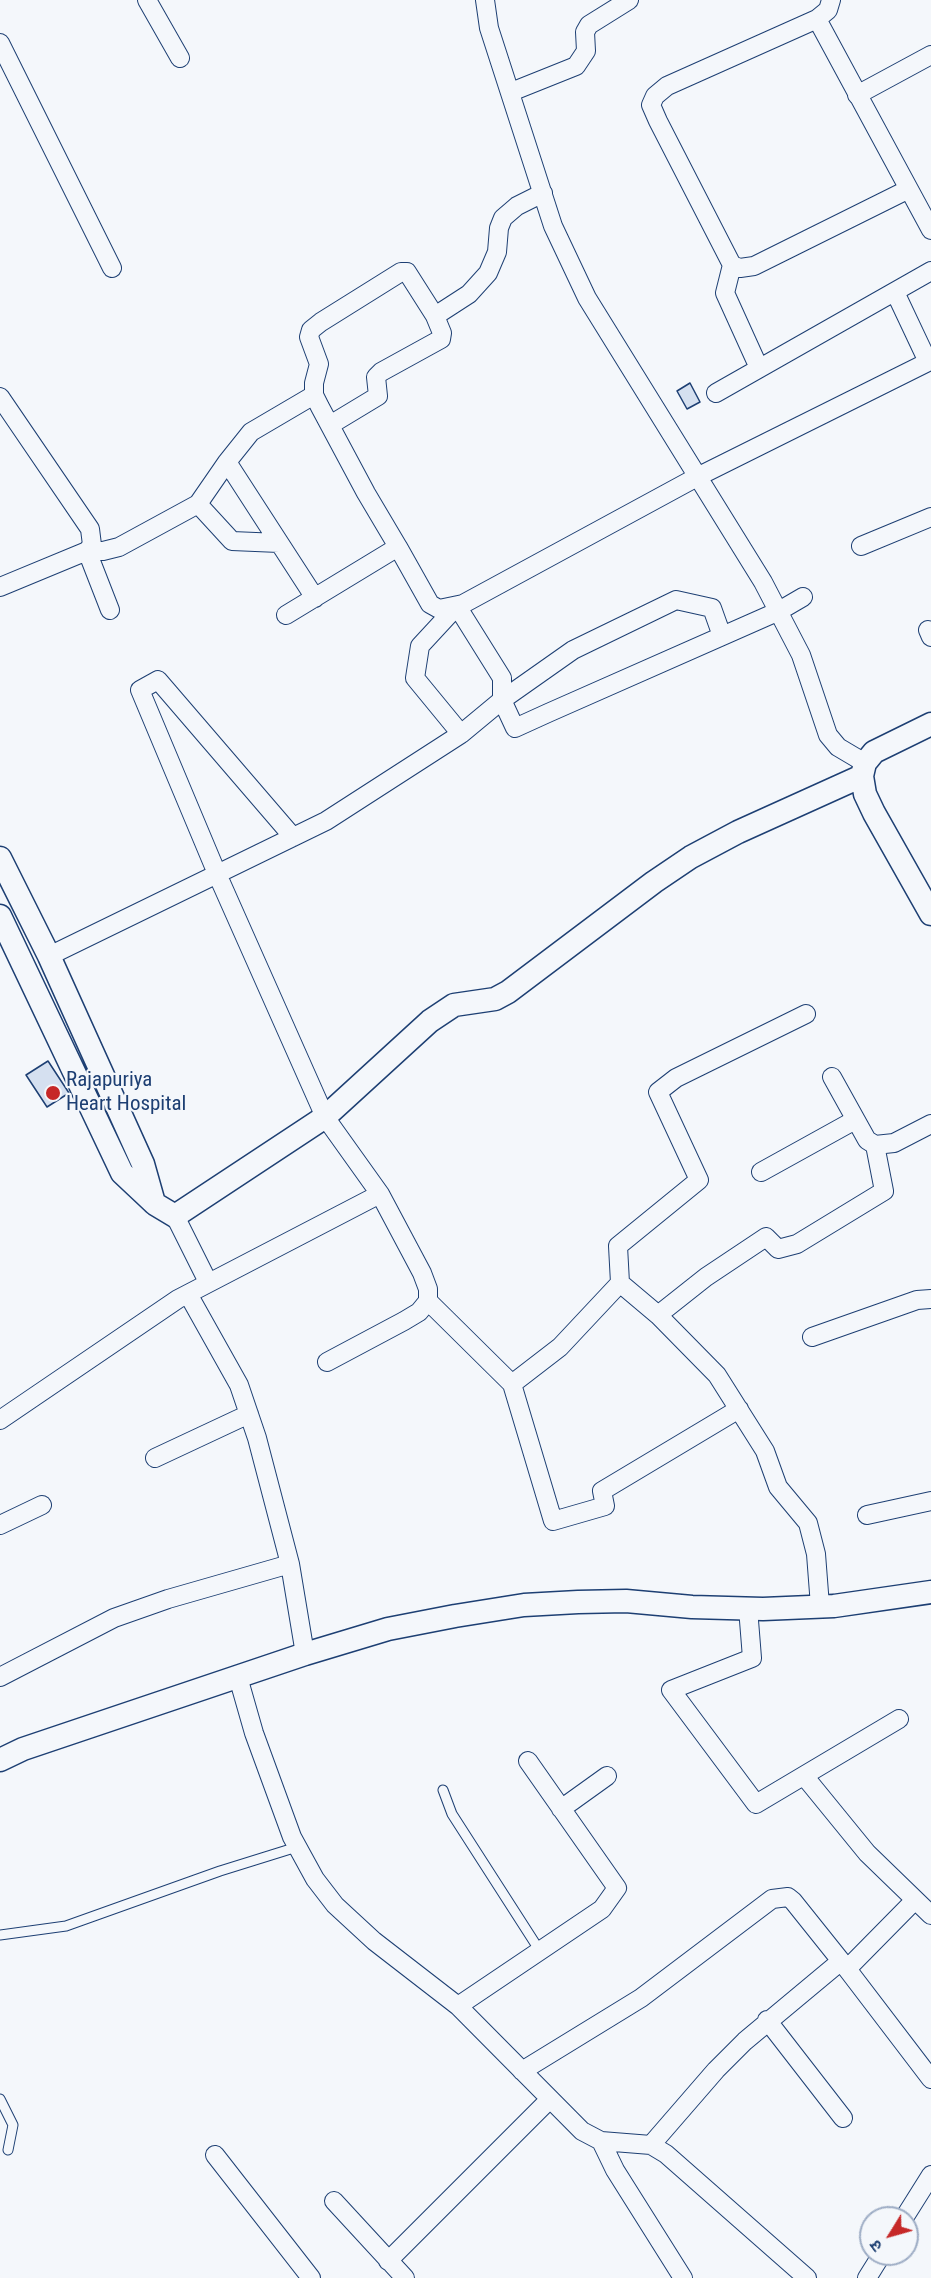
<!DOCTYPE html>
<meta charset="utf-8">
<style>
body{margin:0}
#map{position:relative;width:931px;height:2278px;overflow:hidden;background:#f4f7fb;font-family:"Roboto Condensed","Noto Sans Devanagari",sans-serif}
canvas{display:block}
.north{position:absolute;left:859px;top:2206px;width:60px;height:60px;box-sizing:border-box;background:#f4f7fb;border:2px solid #9eadc5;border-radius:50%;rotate:233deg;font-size:16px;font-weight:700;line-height:24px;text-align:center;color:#1d3f73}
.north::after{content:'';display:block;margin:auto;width:21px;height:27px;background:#c62828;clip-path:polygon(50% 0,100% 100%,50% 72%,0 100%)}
</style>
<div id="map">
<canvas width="931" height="2278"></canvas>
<div class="north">उ</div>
</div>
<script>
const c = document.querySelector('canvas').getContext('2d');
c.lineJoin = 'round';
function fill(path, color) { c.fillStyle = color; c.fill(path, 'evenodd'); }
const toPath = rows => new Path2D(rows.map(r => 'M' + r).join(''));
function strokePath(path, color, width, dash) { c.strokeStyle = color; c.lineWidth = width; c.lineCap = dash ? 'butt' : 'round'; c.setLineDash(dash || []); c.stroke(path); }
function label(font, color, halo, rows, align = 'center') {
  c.font = font + ' "Roboto Condensed",sans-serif'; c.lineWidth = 4.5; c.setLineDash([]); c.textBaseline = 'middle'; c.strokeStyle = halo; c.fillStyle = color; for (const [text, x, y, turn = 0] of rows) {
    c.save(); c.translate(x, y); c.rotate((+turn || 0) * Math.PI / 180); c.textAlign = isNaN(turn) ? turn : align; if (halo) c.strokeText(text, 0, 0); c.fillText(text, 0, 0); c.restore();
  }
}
const building = toPath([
 [690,383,700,402,687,409,677,391,690,383],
 [48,1061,69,1093,47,1107,26,1075,48,1061]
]);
fill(building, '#d5e0f0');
strokePath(building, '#1d3f73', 1.5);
const service = toPath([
 [443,1790,452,1814,540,1951],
 [0,1935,66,1926,220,1871,297,1847],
 [0,2099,13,2125,8,2150]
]);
const minor = toPath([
 [147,0,180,58],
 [485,0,489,28,553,226,587,298,763,582,801,655,828,735,838,747,865,763],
 [831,0,828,10,817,19,667,86,655,96,651,105,658,121,732,265,740,268,754,266,907,190],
 [817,19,931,230],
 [0,43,112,268],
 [511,92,576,66,586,51,585,32,589,25,629,0],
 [857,95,931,55],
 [732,265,725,293,759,368],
 [435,316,469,294,488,273,497,252,499,228,503,218,517,206,543,193],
 [716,393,931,271],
 [0,397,90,529,92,545,87,551],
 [330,425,378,396,376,377,381,372,441,339,442,333,435,316,407,272,401,272,321,322,311,330,309,337,319,364,314,383,314,395,320,407,366,493,398,547],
 [227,462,315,598],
 [198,504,232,541,279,543],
 [861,546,931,517],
 [87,551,110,610],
 [0,587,87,551,103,551,119,547,198,504,227,462,251,432,314,395],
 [286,615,398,547,430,604,439,609,463,604,697,477,928,362,895,292],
 [928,630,931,637],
 [722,636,712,608,676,600,573,650,502,700,515,728,548,713,779,611,803,597],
 [49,956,326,821,461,734,502,700,502,678,457,606,420,646,415,678,461,734],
 [832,1077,867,1140,875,1145,894,1143,931,1124],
 [761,1172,855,1120],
 [175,1216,208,1282],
 [620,1283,618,1246,699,1180,658,1092,676,1078,806,1014],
 [188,1294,239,1385,257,1438,290,1564,305,1654],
 [428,1301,512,1384,560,1347,620,1283,658,1315,717,1375,765,1451,778,1487,808,1523,816,1554,820,1606],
 [658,1315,706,1277,766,1237,778,1249,797,1244,884,1191,875,1145],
 [812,1337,917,1300,931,1299],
 [327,1362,404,1321,419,1312,428,1301,428,1289,422,1273,380,1194],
 [512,1384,553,1521,605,1506,602,1491,739,1409],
 [0,1420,178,1299,380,1194,325,1117,218,876,140,690,158,680,293,837],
 [155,1458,249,1414],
 [867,1515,931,1501],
 [0,1525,42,1505],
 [748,1608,752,1658,671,1690,756,1804,899,1719],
 [0,1677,114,1618,168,1599,290,1564],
 [238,1677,254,1733,292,1837,315,1879,335,1905,374,1941,458,2006,582,2131,601,2141,651,2145,666,2154,807,2278],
 [805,1777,867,1853,931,1915],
 [561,1809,607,1776],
 [847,1969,915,1900],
 [458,2006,602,1909,617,1888,528,1761],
 [767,2020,843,2118],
 [522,2071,641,1998,772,1899,788,1897,793,1901,841,1961],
 [601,2141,615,2170,683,2278],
 [651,2145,716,2070,745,2041,841,1961,931,2079],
 [215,2155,311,2278],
 [334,2201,405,2278],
 [904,2218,931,2175],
 [388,2261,549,2100],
 [867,2278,882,2254]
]);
const tertiary = toPath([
 [931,724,874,752,865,763,862,776,865,794,874,813,931,914],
 [0,858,49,956,143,1164,154,1203],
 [0,916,122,1173,155,1204,175,1216,325,1117,430,1021,454,1005,495,999,508,992,654,882,691,857,738,832,862,776],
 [0,1760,23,1749,305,1654,388,1629,455,1616,524,1605,578,1602,626,1601,692,1607,763,1609,834,1606,931,1592]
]);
strokePath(service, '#1d3f73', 11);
strokePath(minor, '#1d3f73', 20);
strokePath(tertiary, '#1d3f73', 25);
strokePath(service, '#f4f7fb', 9);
strokePath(minor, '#f4f7fb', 18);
strokePath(tertiary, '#f4f7fb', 22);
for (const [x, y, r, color] of [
 [53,1093,8,"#c62828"]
]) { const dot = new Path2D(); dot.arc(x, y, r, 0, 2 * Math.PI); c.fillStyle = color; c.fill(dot); strokePath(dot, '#f4f7fb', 2); }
label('21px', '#1d3f73', '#f4f7fb', [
 ["Rajapuriya",66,1081],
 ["Heart Hospital",66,1105]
], 'left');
</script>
